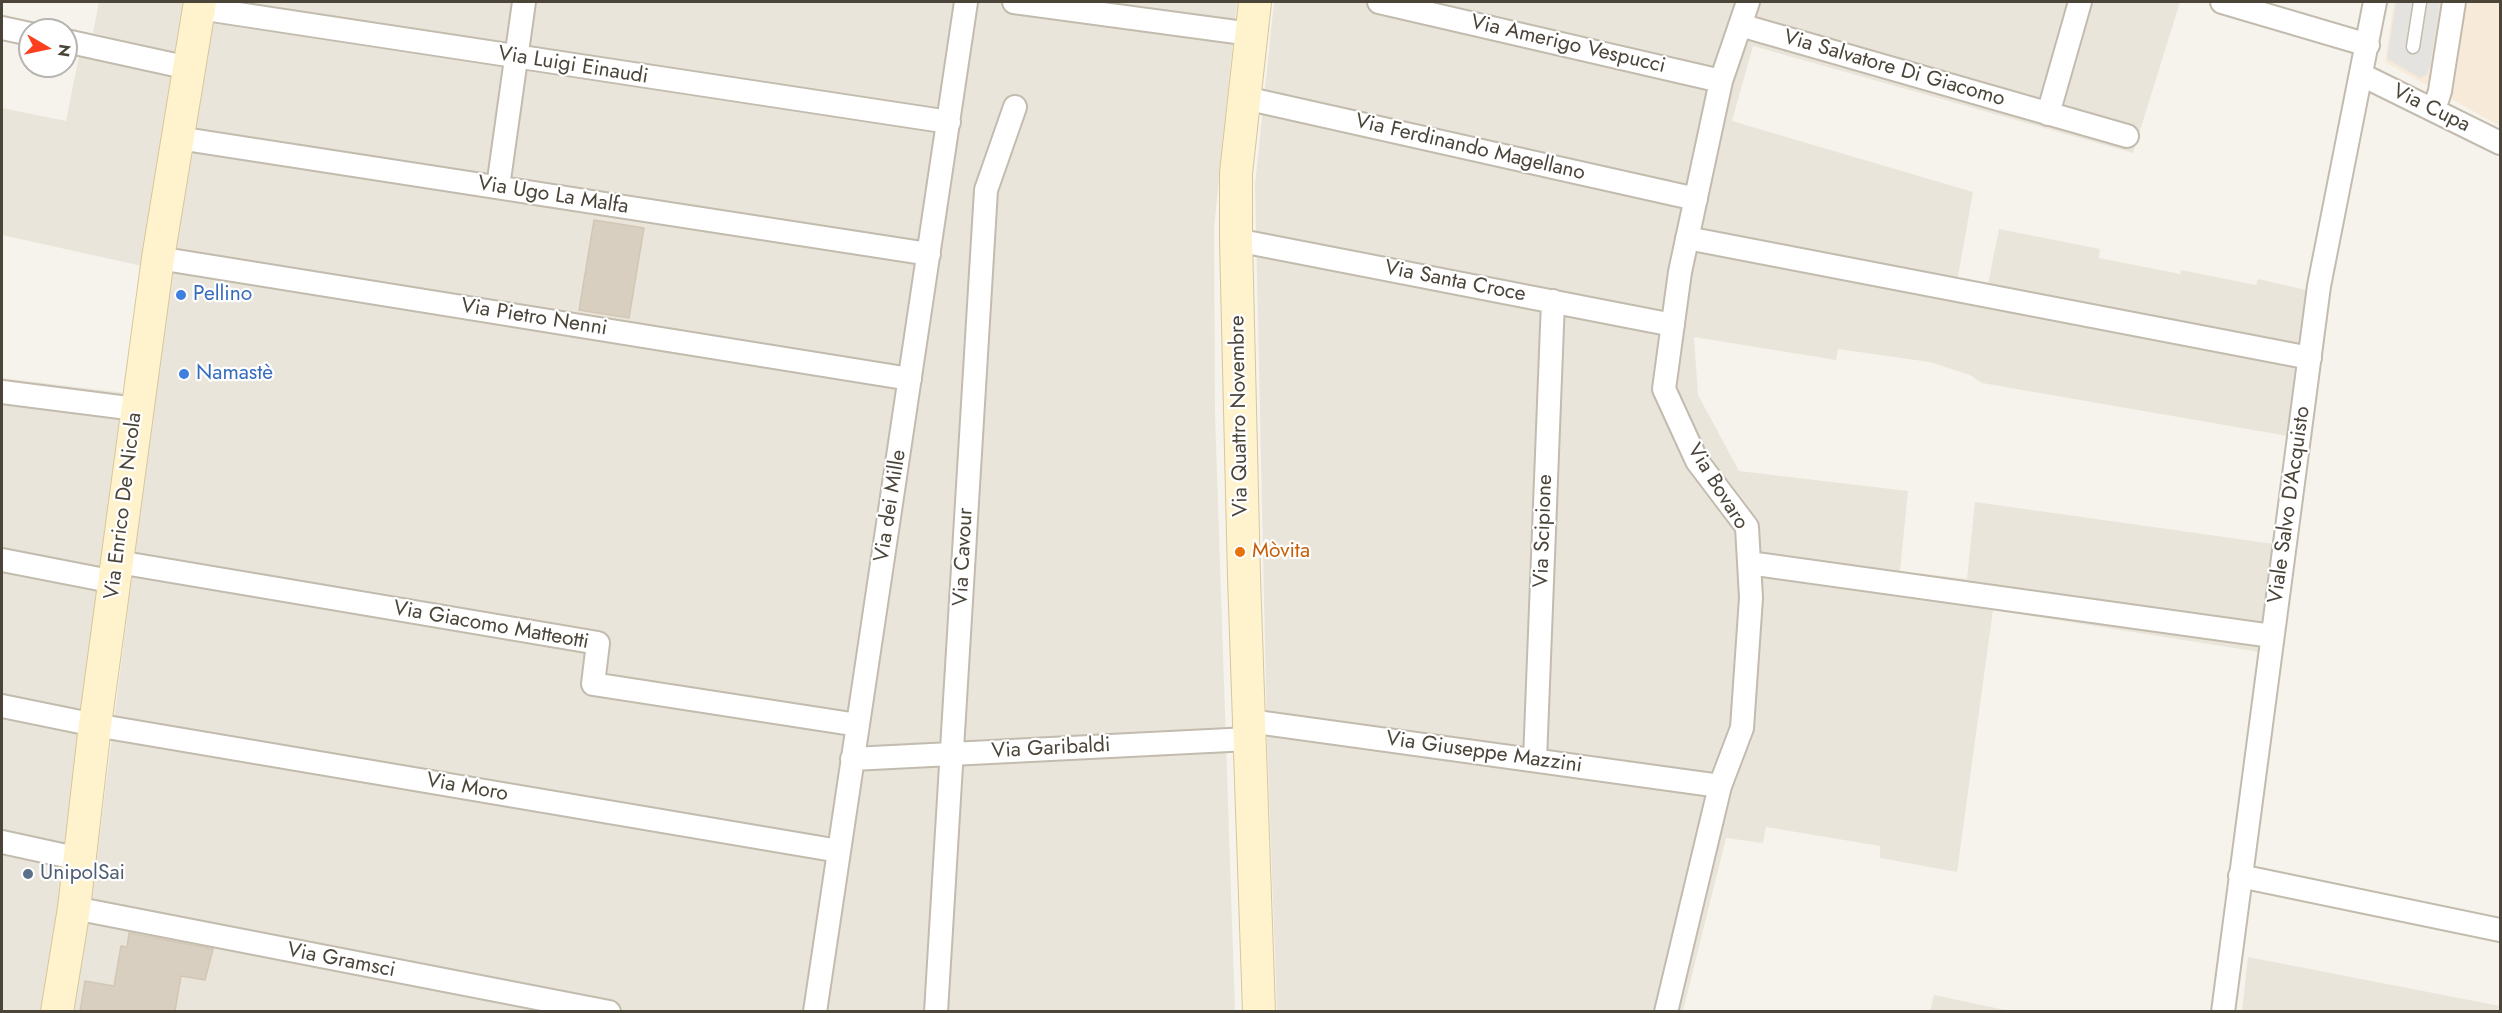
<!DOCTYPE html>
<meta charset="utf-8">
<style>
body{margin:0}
#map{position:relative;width:2502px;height:1013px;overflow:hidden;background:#f6f3ec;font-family:Jost,sans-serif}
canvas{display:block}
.frame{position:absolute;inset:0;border:3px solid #4b4439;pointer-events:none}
.north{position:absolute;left:18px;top:18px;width:60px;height:60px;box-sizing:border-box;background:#fff;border:2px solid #b7b4b0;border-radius:50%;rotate:99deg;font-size:16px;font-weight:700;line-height:24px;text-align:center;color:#4b4439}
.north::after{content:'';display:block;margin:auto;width:21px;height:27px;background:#fc3f1d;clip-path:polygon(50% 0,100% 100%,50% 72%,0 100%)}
</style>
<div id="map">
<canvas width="2502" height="1013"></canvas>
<div class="frame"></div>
<div class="north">N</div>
</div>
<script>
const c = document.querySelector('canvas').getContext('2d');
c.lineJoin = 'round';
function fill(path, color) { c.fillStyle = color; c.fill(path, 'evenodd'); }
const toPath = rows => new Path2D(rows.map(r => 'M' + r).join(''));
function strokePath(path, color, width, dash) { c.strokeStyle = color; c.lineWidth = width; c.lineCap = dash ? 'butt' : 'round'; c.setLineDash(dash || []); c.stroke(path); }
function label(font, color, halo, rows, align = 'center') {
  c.font = font + ' Jost,sans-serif'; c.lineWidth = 4.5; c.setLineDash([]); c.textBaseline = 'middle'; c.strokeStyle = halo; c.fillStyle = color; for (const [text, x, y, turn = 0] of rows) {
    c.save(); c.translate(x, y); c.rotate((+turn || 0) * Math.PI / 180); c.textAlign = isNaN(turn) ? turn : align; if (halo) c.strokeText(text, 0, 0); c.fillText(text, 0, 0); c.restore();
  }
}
fill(toPath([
 [99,2,188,2,179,53,93,33],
 [212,2,1237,2,1214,228,1215,415,1235,1011,72,1012,94,881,145,471,152,393],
 [1274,2,2180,2,2133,153,1753,46,1732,121,1973,192,1957,282,1987,289,1999,229,2100,249,2099,258,2180,274,2181,270,2256,285,2258,279,2310,291,2288,436,1982,383,1970,375,1930,362,1838,349,1836,360,1694,337,1698,395,1739,471,1908,491,1900,571,1967,579,1975,502,2274,544,2260,652,1993,610,1957,872,1880,858,1880,846,1766,827,1763,843,1726,838,1683,1011,1277,1011,1267,737,1255,185],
 [79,56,176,74,142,266,2,235,2,108,66,121],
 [2,378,126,393,58,907,42,1011,2,1012],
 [2248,957,2500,1006,2500,1011,2242,1011],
 [1934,995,2010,1011,1930,1011]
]), '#eae5da');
fill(toPath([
 [2394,2,2500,2,2500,126,2385,62]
]), '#f7ead8');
fill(toPath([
 [2396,2,2440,2,2430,67,2426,75,2420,78,2387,59]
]), '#e5e3e0');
const building = toPath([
 [594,220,644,228,629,318,579,310,594,220],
 [129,933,213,949,205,980,181,976,175,1011,80,1011,85,981,114,986,121,946,127,947,129,933]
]);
fill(building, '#d8cfc1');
strokePath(building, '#d3c7b4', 1.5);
const lane = toPath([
 [2413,47,2420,2]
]);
const street = toPath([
 [1014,2,1251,34],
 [1379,2,1721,81],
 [2222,2,2368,45],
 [199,8,949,122],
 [1740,25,2127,136],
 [2,28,30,34],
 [66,41,189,68],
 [2362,75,2500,143],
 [1245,98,1696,199],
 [2434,110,2440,91,2454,2],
 [2048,114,2080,2],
 [178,138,929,254],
 [498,187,524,2],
 [1687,238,2310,358],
 [1236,240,1673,325],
 [158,258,910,379],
 [2,392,136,409],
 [2,560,115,582],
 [118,562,598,643,593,684,858,725],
 [1749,563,2272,636],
 [2,706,95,725,839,851],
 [1249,721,1720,786],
 [852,759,1249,739],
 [1535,760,1553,301],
 [2,842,80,859],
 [2240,876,2500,930],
 [74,908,609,1012],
 [815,1012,966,2],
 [936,1012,986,190,1015,107],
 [1666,1012,1720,786,1742,728,1751,598,1747,527,1697,461,1664,389,1680,272,1721,81,1748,2],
 [2223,1012,2319,286,2375,2]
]);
const secondary = toPath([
 [1255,2,1236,173,1236,240,1244,577,1259,1012],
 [57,1012,74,908,95,725,158,258,200,2]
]);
strokePath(lane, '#c2bbae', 15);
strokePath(street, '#c2bbae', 26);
strokePath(secondary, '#d6c79b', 34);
strokePath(lane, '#fff', 12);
strokePath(street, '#fff', 22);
strokePath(secondary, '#fff3cd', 32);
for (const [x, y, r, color] of [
 [181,295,6,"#3f7fe0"],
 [184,374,6,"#3f7fe0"],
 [1240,552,6,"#e8710a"],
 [28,874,6,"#5c6f8a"]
]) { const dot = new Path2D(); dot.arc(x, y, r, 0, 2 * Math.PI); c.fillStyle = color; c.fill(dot); strokePath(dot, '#fff', 2); }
label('21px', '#4b4439', '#fff', [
 ["Via Amerigo Vespucci",1568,45,13],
 ["Via Luigi Einaudi",573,66,9],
 ["Via Salvatore Di Giacomo",1894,69,16],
 ["Via Cupa",2431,109,26],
 ["Via Ferdinando Magellano",1470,148,13],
 ["Via Ugo La Malfa",553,196,9],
 ["Via Santa Croce",1455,282,11],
 ["Via Pietro Nenni",534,318,9],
 ["Via Quattro Novembre",1240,416,-91],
 ["Via Bovaro",1717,487,58],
 ["Viale Salvo D'Acquisto",2290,505,-82],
 ["Via Enrico De Nicola",124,506,-83],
 ["Via dei Mille",891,506,-81],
 ["Via Scipione",1544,531,-88],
 ["Via Cavour",964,557,-87],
 ["Via Giacomo Matteotti",491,626,10],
 ["Via Garibaldi",1051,749,-3],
 ["Via Giuseppe Mazzini",1484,753,8],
 ["Via Moro",467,788,10],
 ["Via Gramsci",341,961,11]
]);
label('21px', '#366cbe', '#fff', [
 ["Pellino",193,295],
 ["Namastè",196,374]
], 'left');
label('21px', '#c56008', '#fff', [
 ["Mòvita",1252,552]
], 'left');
label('21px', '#4e5e75', '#fff', [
 ["UnipolSai",40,874]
], 'left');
</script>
